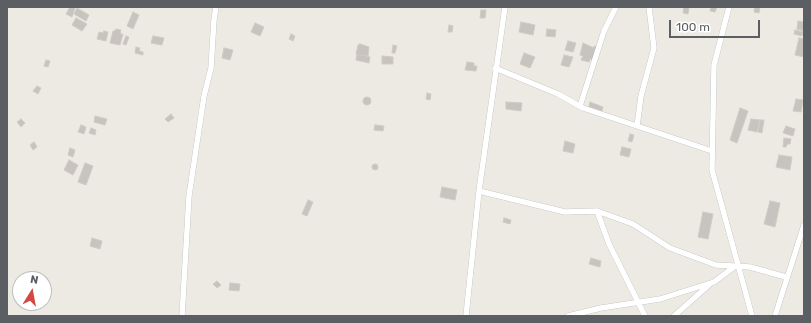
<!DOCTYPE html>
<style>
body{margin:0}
#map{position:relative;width:811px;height:323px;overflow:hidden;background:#eceae3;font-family:Rubik,sans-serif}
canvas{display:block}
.frame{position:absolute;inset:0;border:8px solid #5b5e62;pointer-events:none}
.north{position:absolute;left:12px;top:271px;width:40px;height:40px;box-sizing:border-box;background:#fff;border:1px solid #bdbfc0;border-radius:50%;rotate:11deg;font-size:11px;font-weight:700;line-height:16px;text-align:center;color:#5b5e62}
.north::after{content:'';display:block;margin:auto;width:14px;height:18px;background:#d34842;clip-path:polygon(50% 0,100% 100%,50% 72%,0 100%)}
.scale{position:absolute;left:669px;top:20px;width:91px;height:18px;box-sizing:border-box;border:2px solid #5b5e62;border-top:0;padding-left:5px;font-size:12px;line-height:14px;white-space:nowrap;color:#5b5e62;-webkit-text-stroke:3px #fff;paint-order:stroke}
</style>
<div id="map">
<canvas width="811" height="323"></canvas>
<div class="frame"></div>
<div class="north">N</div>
<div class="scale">100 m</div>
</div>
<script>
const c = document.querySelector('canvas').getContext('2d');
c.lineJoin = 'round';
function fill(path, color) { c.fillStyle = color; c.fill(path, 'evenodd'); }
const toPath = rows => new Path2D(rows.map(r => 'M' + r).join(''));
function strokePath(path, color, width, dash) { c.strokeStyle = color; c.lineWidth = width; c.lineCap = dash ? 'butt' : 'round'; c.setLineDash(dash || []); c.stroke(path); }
const building = toPath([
 [70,7,75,8,72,17,66,14,70,7],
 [684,7,689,8,688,14,683,13,684,7],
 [711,7,717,7,715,12,710,11,711,7],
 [755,7,760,7,759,13,754,12,755,7],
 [77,8,89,15,86,21,74,14,77,8],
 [481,10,486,10,485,18,480,18,481,10],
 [133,12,139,15,133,29,127,26,133,12],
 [76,18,87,24,82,31,72,25,76,18],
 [798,21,804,22,804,31,797,29,798,21],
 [521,22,535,25,533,35,519,32,521,22],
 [255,23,264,27,260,36,251,32,255,23],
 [449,25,453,26,452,32,448,32,449,25],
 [116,29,121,30,120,34,123,34,120,45,110,43,113,31,115,31,116,29],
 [547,29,556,30,555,37,546,36,547,29],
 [795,30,803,32,802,36,794,34,795,30],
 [104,31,108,32,106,41,97,39,99,32,103,33,104,31],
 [291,34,295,36,293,41,289,39,291,34],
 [126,36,129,37,126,45,123,44,126,36],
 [153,36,164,38,162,45,151,43,153,36],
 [799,38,804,39,804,57,795,55,799,38],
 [568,41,576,43,573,52,565,50,568,41],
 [583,43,594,48,594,46,598,47,594,60,590,59,589,62,581,60,583,56,580,55,583,43],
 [360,44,369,47,368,56,356,54,358,45,360,44],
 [393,45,397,46,395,53,392,53,393,45],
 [136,47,140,48,139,51,143,52,143,55,135,53,136,47],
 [224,48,233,50,230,60,222,58,224,48],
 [524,53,535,57,530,68,520,64,524,53],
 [357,54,370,57,369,63,356,60,357,54],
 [564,55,573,57,569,67,561,65,564,55],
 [382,56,393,57,393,64,382,64,382,56],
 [46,60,50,61,48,67,44,66,46,60],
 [467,62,474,63,474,66,477,66,476,71,465,70,467,62],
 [37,86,41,88,38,94,33,91,37,86],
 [427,93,431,94,430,100,426,99,427,93],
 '363 101a4 4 0 1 1 8 0a4 4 0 1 1-8 0Z',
 [796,99,803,100,801,112,793,111,796,99],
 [506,102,522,103,521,111,506,109,506,102],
 [590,102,603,107,602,111,589,107,590,102],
 [740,108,748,111,737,143,730,140,740,108],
 [171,114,174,118,168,122,165,119,171,114],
 [95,116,107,119,105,125,94,122,95,116],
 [21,119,25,123,21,127,17,122,21,119],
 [751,119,760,120,757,132,748,130,751,119],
 [760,120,764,120,762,133,758,132,760,120],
 [81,125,86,127,84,134,78,132,81,125],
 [375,125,384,126,383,131,374,130,375,125],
 [786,126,795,129,793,136,783,133,786,126],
 [91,128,96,130,95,135,89,133,91,128],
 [630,134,634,135,632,142,628,141,630,134],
 [784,138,791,139,790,144,787,144,786,147,783,147,784,138],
 [565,141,575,144,573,153,563,151,565,141],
 [34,142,37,147,33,150,30,145,34,142],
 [622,147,631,149,629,157,620,155,622,147],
 [70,148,75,150,73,157,68,155,70,148],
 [779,155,792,157,790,170,776,167,779,155],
 [69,160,78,165,73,175,64,170,69,160],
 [85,163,93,166,86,185,78,182,85,163],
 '372 167a3 3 0 1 1 6 0a3 3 0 1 1-6 0Z',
 [442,187,457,190,455,200,440,197,442,187],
 [308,200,313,202,307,216,302,214,308,200],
 [770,201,780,203,775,227,764,224,770,201],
 [703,212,713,214,708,239,698,237,703,212],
 [504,218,511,220,510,224,503,222,504,218],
 [92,238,102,241,100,249,90,246,92,238],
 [591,258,601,261,600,267,589,264,591,258],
 [217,281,221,285,217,288,213,284,217,281],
 [230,283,240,284,239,291,229,290,230,283]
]);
fill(building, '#c7c4c0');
strokePath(building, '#d0cbc2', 1);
const minor = toPath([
 [649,7,654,48,641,96,637,126,712,151],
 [729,7,714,65,712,170,752,316],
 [495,68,558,94,583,108,637,126],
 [580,106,604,31,616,7],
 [479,191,565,212,597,211,633,224,670,248,716,265,750,267,786,277],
 [597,211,609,244,645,316],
 [182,316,189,196,204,96,211,68,214,20,216,7],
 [466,316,479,191,505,7],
 [568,316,601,308,660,299,714,282,734,267],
 [674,316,710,284],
 [775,316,804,225]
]);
strokePath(minor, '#b0b3b7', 6);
strokePath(minor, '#fff', 5.5);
</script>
